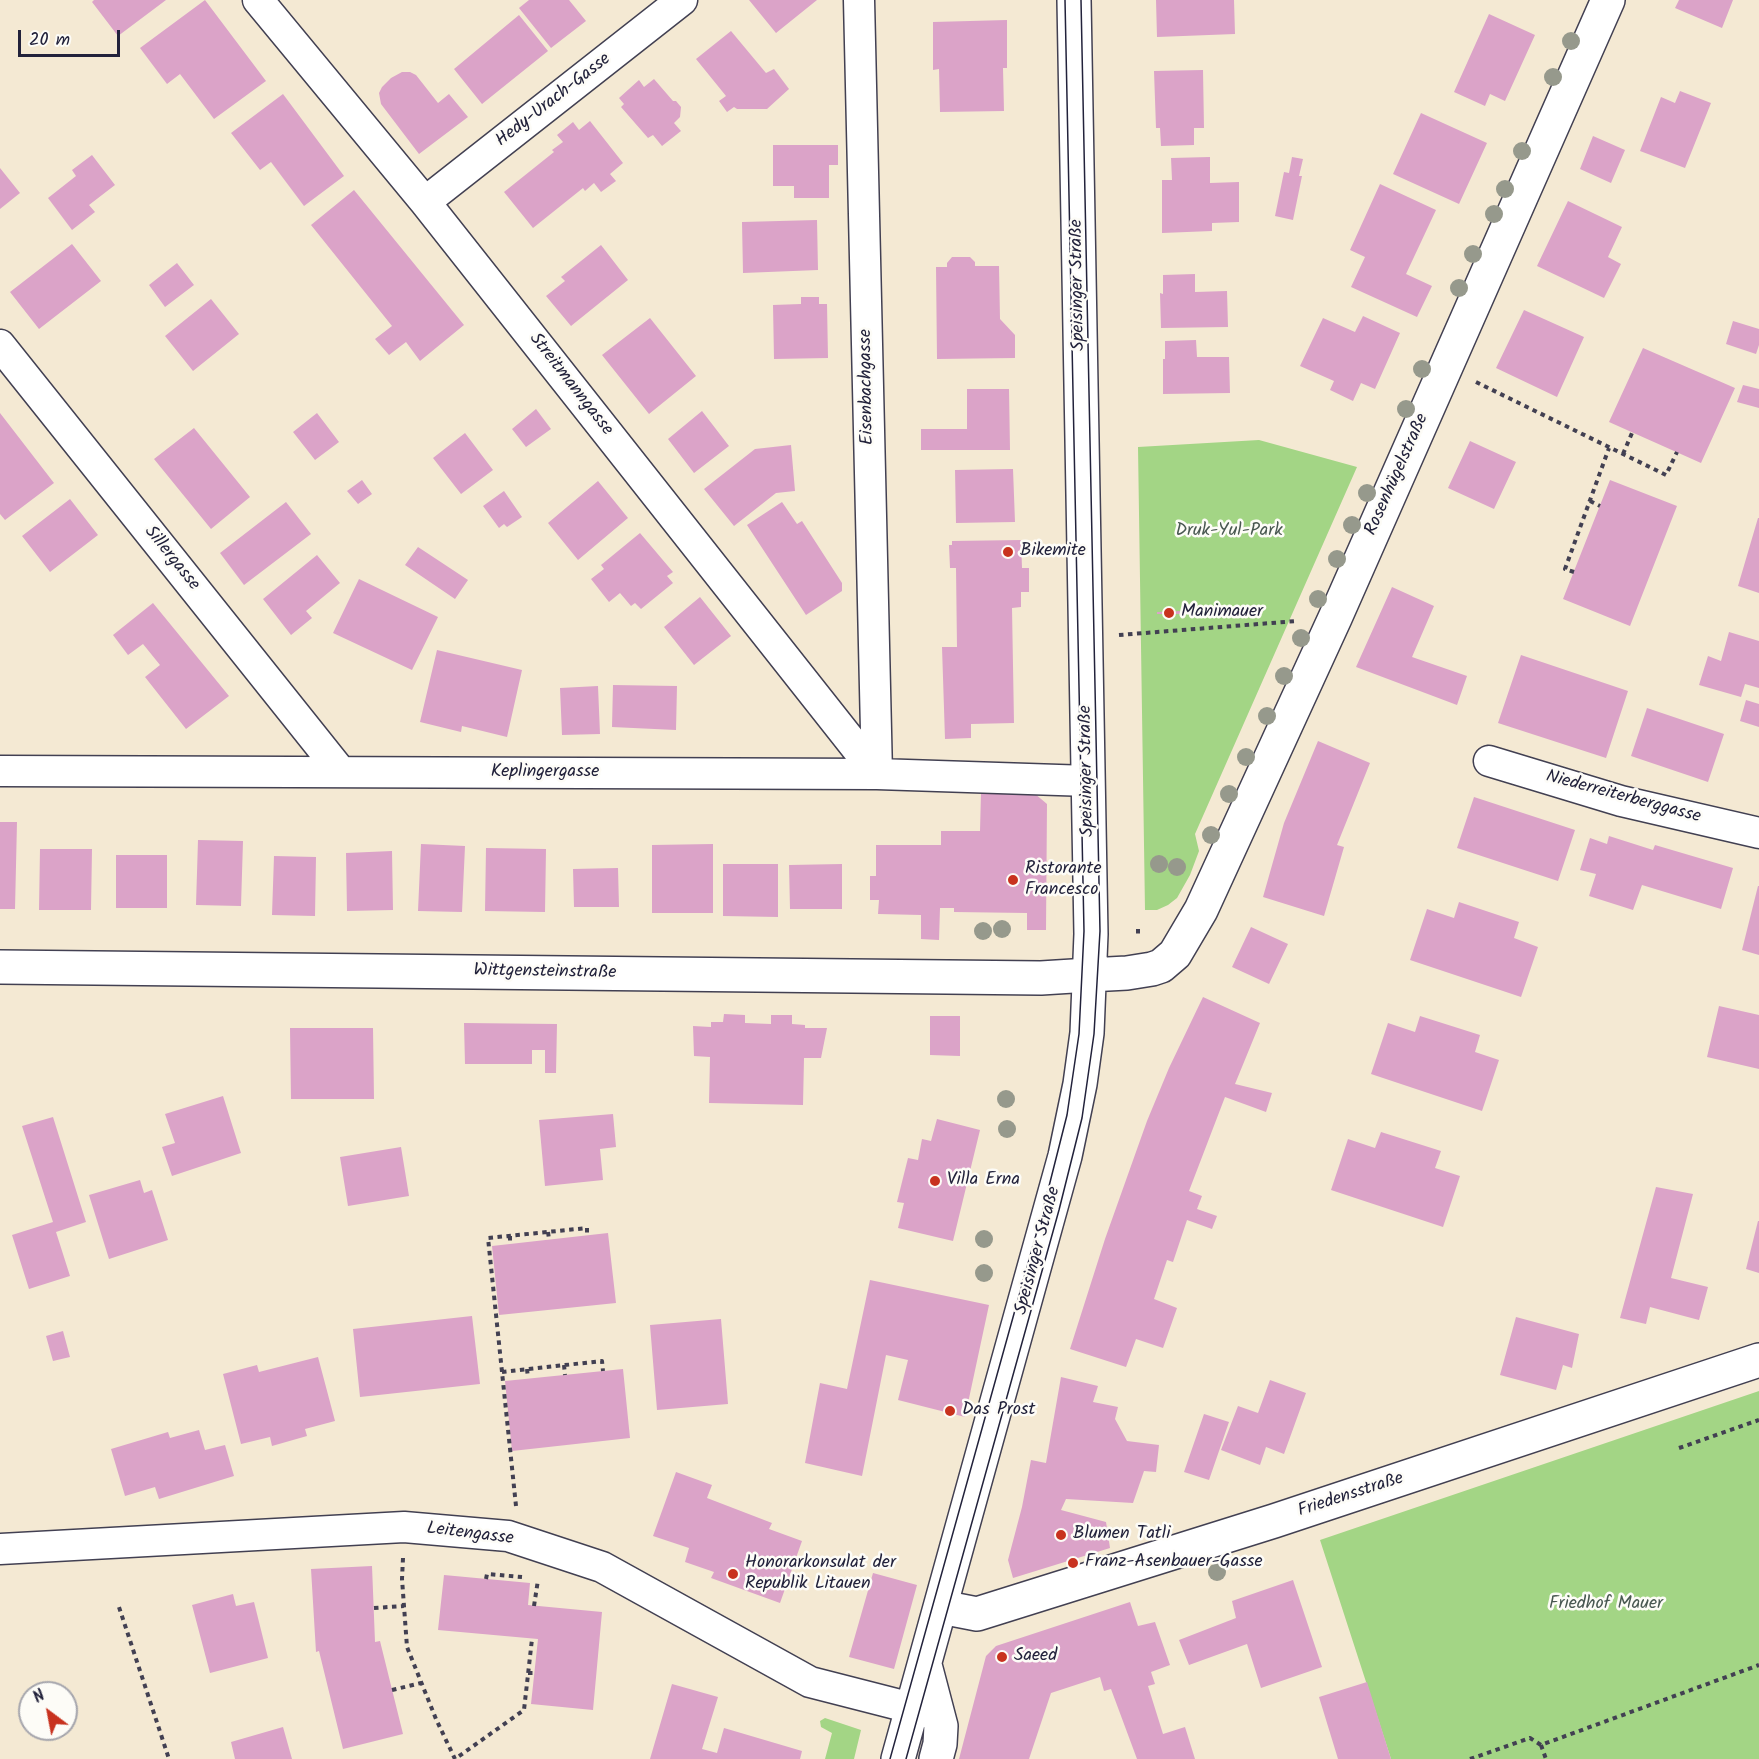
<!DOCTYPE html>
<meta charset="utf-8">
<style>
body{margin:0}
#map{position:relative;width:1759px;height:1759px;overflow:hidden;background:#f4e9d3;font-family:Kalam,sans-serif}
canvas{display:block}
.north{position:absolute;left:18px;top:1681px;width:60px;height:60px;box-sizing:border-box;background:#fdfcf7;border:2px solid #a5a5ac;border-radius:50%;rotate:328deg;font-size:16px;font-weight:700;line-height:24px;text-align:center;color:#22223b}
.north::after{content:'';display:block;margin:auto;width:21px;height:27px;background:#c8321e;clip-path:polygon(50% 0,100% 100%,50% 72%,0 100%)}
.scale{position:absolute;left:18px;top:30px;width:102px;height:27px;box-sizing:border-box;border:3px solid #22223b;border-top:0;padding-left:8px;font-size:18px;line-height:21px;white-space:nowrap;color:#22223b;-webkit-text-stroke:4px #fdfcf7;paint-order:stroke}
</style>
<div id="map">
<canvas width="1759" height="1759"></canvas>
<div class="north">N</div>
<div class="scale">20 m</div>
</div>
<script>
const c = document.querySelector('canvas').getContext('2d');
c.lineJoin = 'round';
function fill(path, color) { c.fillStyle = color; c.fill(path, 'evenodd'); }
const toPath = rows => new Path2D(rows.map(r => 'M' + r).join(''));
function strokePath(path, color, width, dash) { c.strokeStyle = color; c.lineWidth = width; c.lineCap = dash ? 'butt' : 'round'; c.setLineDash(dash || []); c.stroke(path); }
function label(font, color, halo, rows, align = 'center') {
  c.font = font + ' Kalam,sans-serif'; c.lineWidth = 5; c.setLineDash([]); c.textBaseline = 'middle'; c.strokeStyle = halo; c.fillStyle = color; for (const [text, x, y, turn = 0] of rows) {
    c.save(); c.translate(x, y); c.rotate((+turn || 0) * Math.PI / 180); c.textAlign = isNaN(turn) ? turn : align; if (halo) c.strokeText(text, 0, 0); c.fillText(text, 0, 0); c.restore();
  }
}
fill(toPath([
 [1259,440,1357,467,1195,834,1199,851,1190,875,1177,898,1168,905,1157,910,1145,910,1138,447],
 [1759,1391,1759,1759,1391,1759,1320,1540],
 [825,1718,861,1730,854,1759,825,1759,832,1733,821,1727,820,1721]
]), '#a3d585');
fill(toPath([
 [94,0,166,0,118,36,92,2],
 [205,0,266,81,214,119,180,74,167,84,140,48],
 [529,0,569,0,586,21,551,48,519,8],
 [749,0,817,0,776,33],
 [1156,0,1234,0,1235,34,1157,37],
 [1679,0,1733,0,1722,28,1675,8],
 [1489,14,1535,35,1505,101,1490,94,1485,106,1454,92],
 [519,15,548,51,482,104,454,69],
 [1007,20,1007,68,1003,68,1004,111,940,112,939,69,933,70,933,22],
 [731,31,766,73,774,69,789,89,767,109,737,109,734,107,727,112,719,101,726,96,696,59],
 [1203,70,1204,128,1194,128,1194,145,1161,146,1160,128,1156,128,1154,71],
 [402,72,410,72,416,75,438,103,449,94,468,117,419,154,381,104,379,93,382,87,391,78],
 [654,79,673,101,676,101,681,107,680,117,674,123,681,131,662,146,653,135,648,138,621,107,624,104,619,98,639,80,644,87],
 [1680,91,1711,103,1685,168,1640,151,1661,97,1675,103],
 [283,94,344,176,304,206,271,162,260,170,231,133],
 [1421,113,1487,143,1459,204,1393,174],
 [590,121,623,163,610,174,616,181,601,192,594,183,585,191,583,188,533,228,504,192,554,152,552,150,563,142,557,135,573,122,579,130],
 [1593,136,1625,150,1611,183,1580,169],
 [773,145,838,145,838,165,829,165,829,198,794,198,794,186,773,186],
 [92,155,115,185,89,205,95,212,72,230,48,198,76,176,72,170],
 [1210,157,1210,183,1239,182,1239,222,1212,223,1212,231,1162,233,1162,180,1172,180,1171,158],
 [1292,157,1303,159,1299,176,1302,176,1293,220,1275,216,1284,172,1289,173],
 [0,168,20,193,0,209],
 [1380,184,1436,210,1406,274,1432,286,1417,317,1351,287,1365,257,1350,250],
 [354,190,464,325,420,361,406,342,389,355,375,339,392,326,311,225],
 [1568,201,1622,227,1608,257,1621,264,1604,298,1537,266],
 [817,220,818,270,743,273,742,222],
 [72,244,101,281,39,329,10,292],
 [601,245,628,280,571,326,546,296,565,281,561,277],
 [952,257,970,257,975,262,975,266,999,266,1000,319,1015,335,1015,358,937,359,936,267,947,267,947,263],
 [177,263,194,285,165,307,149,285],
 [1195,274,1195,292,1227,291,1228,327,1161,328,1160,293,1163,294,1163,275],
 [801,297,819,297,819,304,827,304,828,358,774,359,773,305,801,304],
 [211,299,239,334,193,371,165,336],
 [1524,310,1584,337,1557,397,1496,368],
 [1363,316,1400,333,1375,389,1361,383,1353,401,1330,390,1334,381,1300,366,1323,318,1355,332],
 [650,318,696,376,649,414,602,355],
 [1733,321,1759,329,1759,345,1756,354,1726,344],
 [1196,340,1197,357,1229,357,1230,393,1163,394,1163,359,1165,359,1165,341],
 [1643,348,1735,388,1701,463,1609,422],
 [1743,385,1759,389,1759,408,1737,402],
 [967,389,1009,389,1010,450,921,450,921,429,967,429],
 [536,409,551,429,526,447,512,429],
 [702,411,729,446,694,473,668,439],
 [0,413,54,483,5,520,0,514],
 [317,413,339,442,315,460,293,432],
 [194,428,250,497,211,529,154,459],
 [465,433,493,470,461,494,433,458],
 [1470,441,1516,462,1494,509,1448,488],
 [791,445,795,491,776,493,734,526,704,489,755,449],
 [1013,469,1015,522,956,523,955,470],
 [362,480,372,494,358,504,347,491],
 [1610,480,1677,506,1630,626,1563,599],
 [598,481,628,518,578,560,548,523],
 [504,491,522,517,507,527,504,524,499,528,483,506],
 [70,499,98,535,50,572,22,536],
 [286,502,311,534,244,585,220,553],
 [782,502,797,524,802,521,842,583,842,591,806,615,747,525],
 [1758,518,1759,518,1759,593,1738,586],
 [640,533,673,572,667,576,673,583,641,609,635,603,631,606,620,593,609,602,591,579,604,569,601,565],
 [1021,540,1022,568,1029,568,1029,592,1021,592,1021,607,1012,608,1014,723,971,724,971,738,945,739,942,647,957,647,956,568,950,568,949,545,952,545,952,541],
 [418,547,468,580,455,599,405,565],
 [317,555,340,583,306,611,312,618,291,635,263,599],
 [359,579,438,617,412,670,333,633],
 [1392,587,1434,606,1412,657,1467,676,1457,705,1356,667],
 [700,597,731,636,694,665,664,627],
 [153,603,229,696,186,729,145,677,160,665,143,644,128,655,113,635],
 [1180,611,1180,614,1157,614,1157,612],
 [1729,632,1759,641,1759,688,1745,684,1741,697,1699,685,1708,656,1721,661],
 [437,650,522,670,507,737,462,726,461,732,420,722],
 [1521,655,1628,691,1606,758,1498,723],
 [613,685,677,686,676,730,612,727],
 [598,686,600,734,562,735,560,688],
 [1746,700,1759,704,1759,727,1740,721],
 [1647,708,1724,734,1708,782,1631,756],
 [1318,741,1370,763,1337,845,1344,847,1324,916,1263,897,1284,823],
 [981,793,1034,793,1047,804,1046,930,1027,930,1027,913,954,912,954,908,940,908,939,940,921,939,921,915,878,914,879,900,870,900,870,876,876,876,876,845,941,845,941,831,980,831],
 [1474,797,1575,830,1558,881,1457,848],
 [0,822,17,822,15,909,0,909],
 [1609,836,1653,850,1655,845,1733,868,1721,909,1642,885,1633,910,1589,896,1596,874,1580,870,1590,838,1607,844],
 [198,840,243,841,241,906,196,905],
 [421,844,465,846,462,912,418,911],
 [713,844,713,913,652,913,652,845],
 [486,848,546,849,545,912,485,911],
 [40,849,92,849,91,910,39,910],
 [392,851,393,910,347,911,346,853],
 [116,855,167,855,167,908,116,908],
 [274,856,316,857,315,916,272,915],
 [723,864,778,864,778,917,723,916],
 [842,864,842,909,790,909,789,865],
 [618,868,619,907,574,907,573,869],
 [1758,886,1759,886,1759,955,1742,950],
 [1459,902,1519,922,1514,938,1538,947,1521,997,1410,960,1427,909,1454,918],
 [1251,927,1288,944,1269,984,1232,967],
 [1203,997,1260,1023,1235,1084,1272,1093,1266,1112,1225,1097,1189,1191,1202,1196,1197,1209,1217,1216,1212,1229,1187,1220,1173,1262,1167,1260,1154,1299,1177,1308,1163,1348,1136,1339,1126,1367,1070,1349,1105,1239,1147,1121,1169,1068],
 [1719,1006,1759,1015,1759,1069,1707,1057],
 [724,1014,745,1015,745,1023,771,1024,771,1015,792,1015,792,1024,805,1025,805,1028,827,1028,821,1058,804,1058,803,1105,709,1103,710,1057,694,1056,693,1026,711,1027,711,1022,723,1022],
 [930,1016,960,1016,960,1056,930,1055],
 [1420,1016,1480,1035,1475,1052,1499,1060,1482,1111,1371,1074,1388,1023,1415,1032],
 [464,1023,557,1024,556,1073,545,1073,545,1050,532,1050,532,1064,465,1064],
 [290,1028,373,1028,374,1099,291,1099],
 [223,1096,241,1153,172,1176,162,1147,175,1143,165,1114],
 [613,1114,616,1147,600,1149,603,1180,545,1186,539,1120],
 [53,1117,86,1222,56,1232,70,1276,29,1289,12,1235,53,1222,22,1126],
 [937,1119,980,1130,953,1241,898,1228,904,1203,897,1202,908,1158,918,1160,922,1139,931,1141],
 [1381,1132,1441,1151,1435,1168,1460,1176,1443,1227,1331,1190,1348,1139,1375,1148],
 [401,1147,409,1196,348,1206,340,1157],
 [140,1180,144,1193,152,1190,168,1240,109,1259,89,1195],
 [1656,1187,1693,1194,1671,1278,1708,1287,1699,1320,1650,1307,1646,1324,1620,1318],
 [1758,1221,1759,1221,1759,1273,1746,1269],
 [608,1233,616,1303,499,1315,492,1246],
 [870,1280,989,1305,965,1417,898,1400,908,1360,886,1355,862,1476,805,1463,820,1383,847,1389],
 [472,1316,480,1384,360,1397,353,1329],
 [1516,1317,1579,1334,1572,1368,1563,1365,1556,1390,1500,1375],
 [721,1319,728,1404,657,1410,650,1325],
 [63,1331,70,1357,53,1361,46,1336],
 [318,1357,335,1421,305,1429,307,1436,272,1446,270,1437,241,1444,223,1374,257,1365,259,1372],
 [623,1369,630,1438,512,1451,505,1381],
 [1061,1377,1098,1386,1093,1402,1118,1407,1115,1419,1127,1441,1159,1445,1156,1472,1144,1471,1133,1503,1066,1499,1061,1510,1106,1522,1110,1548,1013,1578,1008,1560,1022,1507,1031,1460,1046,1463],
 [1270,1380,1306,1393,1284,1454,1266,1447,1260,1465,1221,1450,1238,1406,1258,1413],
 [1204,1414,1229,1422,1209,1480,1184,1472],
 [199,1430,205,1450,225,1445,234,1476,159,1499,155,1487,125,1496,111,1449,168,1432,170,1438],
 [676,1472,712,1485,707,1498,772,1523,769,1529,802,1541,780,1603,711,1578,714,1572,685,1562,689,1548,653,1536],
 [372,1566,375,1642,380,1641,403,1734,343,1749,319,1651,316,1652,311,1569],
 [873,1573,917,1585,894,1669,849,1657],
 [444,1575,530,1583,528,1605,602,1612,593,1710,531,1704,538,1639,438,1630],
 [1293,1580,1322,1667,1261,1688,1247,1644,1189,1665,1179,1640,1236,1618,1232,1601],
 [233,1594,236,1606,254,1602,268,1658,210,1673,192,1605],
 [1130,1602,1138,1626,1155,1622,1170,1665,1151,1672,1155,1684,1148,1686,1163,1734,1185,1727,1195,1759,1137,1759,1111,1689,1104,1691,1100,1677,1051,1693,1029,1759,959,1759,986,1656,996,1646],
 [1367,1682,1391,1759,1338,1759,1319,1697],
 [672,1684,718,1697,702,1749,717,1753,724,1728,802,1751,800,1759,650,1759],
 [283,1727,292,1759,235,1759,231,1742]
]), '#dba3c8');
const minor = toPath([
 [258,0,425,202,877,774],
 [859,0,877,774],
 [425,202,682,0],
 [0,345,341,772],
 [1489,761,1621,801,1759,833],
 [0,771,877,774,1089,781],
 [0,1549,404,1527,508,1536,602,1567,810,1682,935,1714]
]);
const tertiary = toPath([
 [0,967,1041,978,1089,975],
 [941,1607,977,1614,1274,1521,1759,1360]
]);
const secondary = toPath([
 [1089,975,1127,973,1152,969,1161,966,1175,954,1201,910,1335,618,1608,0],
 [925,1665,941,1726,940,1744,936,1759],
 [898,1759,1065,1156,1080,1084,1087,1033,1091,934,1074,0]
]);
strokePath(minor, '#424052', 33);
strokePath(tertiary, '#424052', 36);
strokePath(secondary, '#424052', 36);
strokePath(toPath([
 [1476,382,1666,475,1677,452],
 [1623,454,1632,433],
 [1590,501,1600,506],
 [1574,572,1565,569,1609,448],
 [1119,635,1297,621],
 [1138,929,1138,937],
 [548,1232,549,1239],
 [510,1236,510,1244],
 [564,1365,565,1375],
 [527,1369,528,1378],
 [502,1372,602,1361,603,1371],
 [1679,1448,1759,1420],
 [516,1506,488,1238,587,1228,587,1235],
 [403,1558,402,1579,407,1647,436,1719,455,1759,524,1710,532,1639],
 [486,1579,487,1574,522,1577],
 [534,1606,538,1580],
 [119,1607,169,1759],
 [374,1608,404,1606],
 [528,1673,535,1673],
 [392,1690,421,1683],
 [1541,1745,1546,1759],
 [1470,1759,1530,1738,1541,1745,1759,1665]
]), '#424052', 4, [4.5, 4.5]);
strokePath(minor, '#fff', 30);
strokePath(tertiary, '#fff', 33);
strokePath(secondary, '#fff', 33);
strokePath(toPath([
 [890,1759,1044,1206,1067,1115,1079,1034,1084,931,1065,0],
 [906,1759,1059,1210,1082,1118,1094,1034,1100,931,1081,0]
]), '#22223b', 1.5);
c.fillStyle = '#96998c';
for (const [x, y] of [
 [1571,41],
 [1553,77],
 [1522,151],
 [1505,189],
 [1494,214],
 [1473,254],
 [1459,288],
 [1422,369],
 [1406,409],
 [1367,493],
 [1352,525],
 [1337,559],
 [1318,599],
 [1301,638],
 [1284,676],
 [1267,716],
 [1246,757],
 [1229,794],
 [1211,835],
 [1159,864],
 [1177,867],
 [1002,929],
 [983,931],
 [1006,1099],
 [1007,1129],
 [984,1239],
 [984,1273],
 [1217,1572]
]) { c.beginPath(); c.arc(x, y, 9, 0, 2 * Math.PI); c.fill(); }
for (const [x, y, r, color] of [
 [1008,552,6,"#c8321e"],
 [1169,613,6,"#c8321e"],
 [1013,880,6,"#c8321e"],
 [935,1181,6,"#c8321e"],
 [950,1411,6,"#c8321e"],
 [1061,1535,6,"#c8321e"],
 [1073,1563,6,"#c8321e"],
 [733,1574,6,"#c8321e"],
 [1002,1657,6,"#c8321e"]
]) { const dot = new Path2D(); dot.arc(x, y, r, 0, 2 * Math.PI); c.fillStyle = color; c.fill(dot); strokePath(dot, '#fdfcf7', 2); }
label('18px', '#22223b', '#fdfcf7', [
 ["Hedy-Urach-Gasse",554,101,-38],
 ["Speisinger Straße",1079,285,-91],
 ["Streitmanngasse",570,385,52],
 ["Eisenbachgasse",868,387,-91],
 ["Rosenhügelstraße",1398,475,-66],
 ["Sillergasse",171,559,51],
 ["Speisinger Straße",1088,771,-91],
 ["Keplingergasse",545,773],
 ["Niederreiterberggasse",1623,798,15],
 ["Wittgensteinstraße",545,973,1],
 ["Speisinger Straße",1039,1251,-75],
 ["Friedensstraße",1351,1496,-18],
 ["Leitengasse",470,1535,7]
]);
label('18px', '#495851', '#fdfcf7', [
 ["Druk-Yul-Park",1229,532],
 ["Friedhof Mauer",1606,1605]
]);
label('18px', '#22223b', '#fdfcf7', [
 ["Bikemite",1020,552],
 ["Manimauer",1181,613],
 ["Ristorante",1025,870],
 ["Francesco",1025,891],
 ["Villa Erna",947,1181],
 ["Das Prost",962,1411],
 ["Blumen Tatli",1073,1535],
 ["Franz-Asenbauer-Gasse",1085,1563],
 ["Honorarkonsulat der",745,1564],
 ["Republik Litauen",745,1585],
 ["Saeed",1014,1657]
], 'left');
</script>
